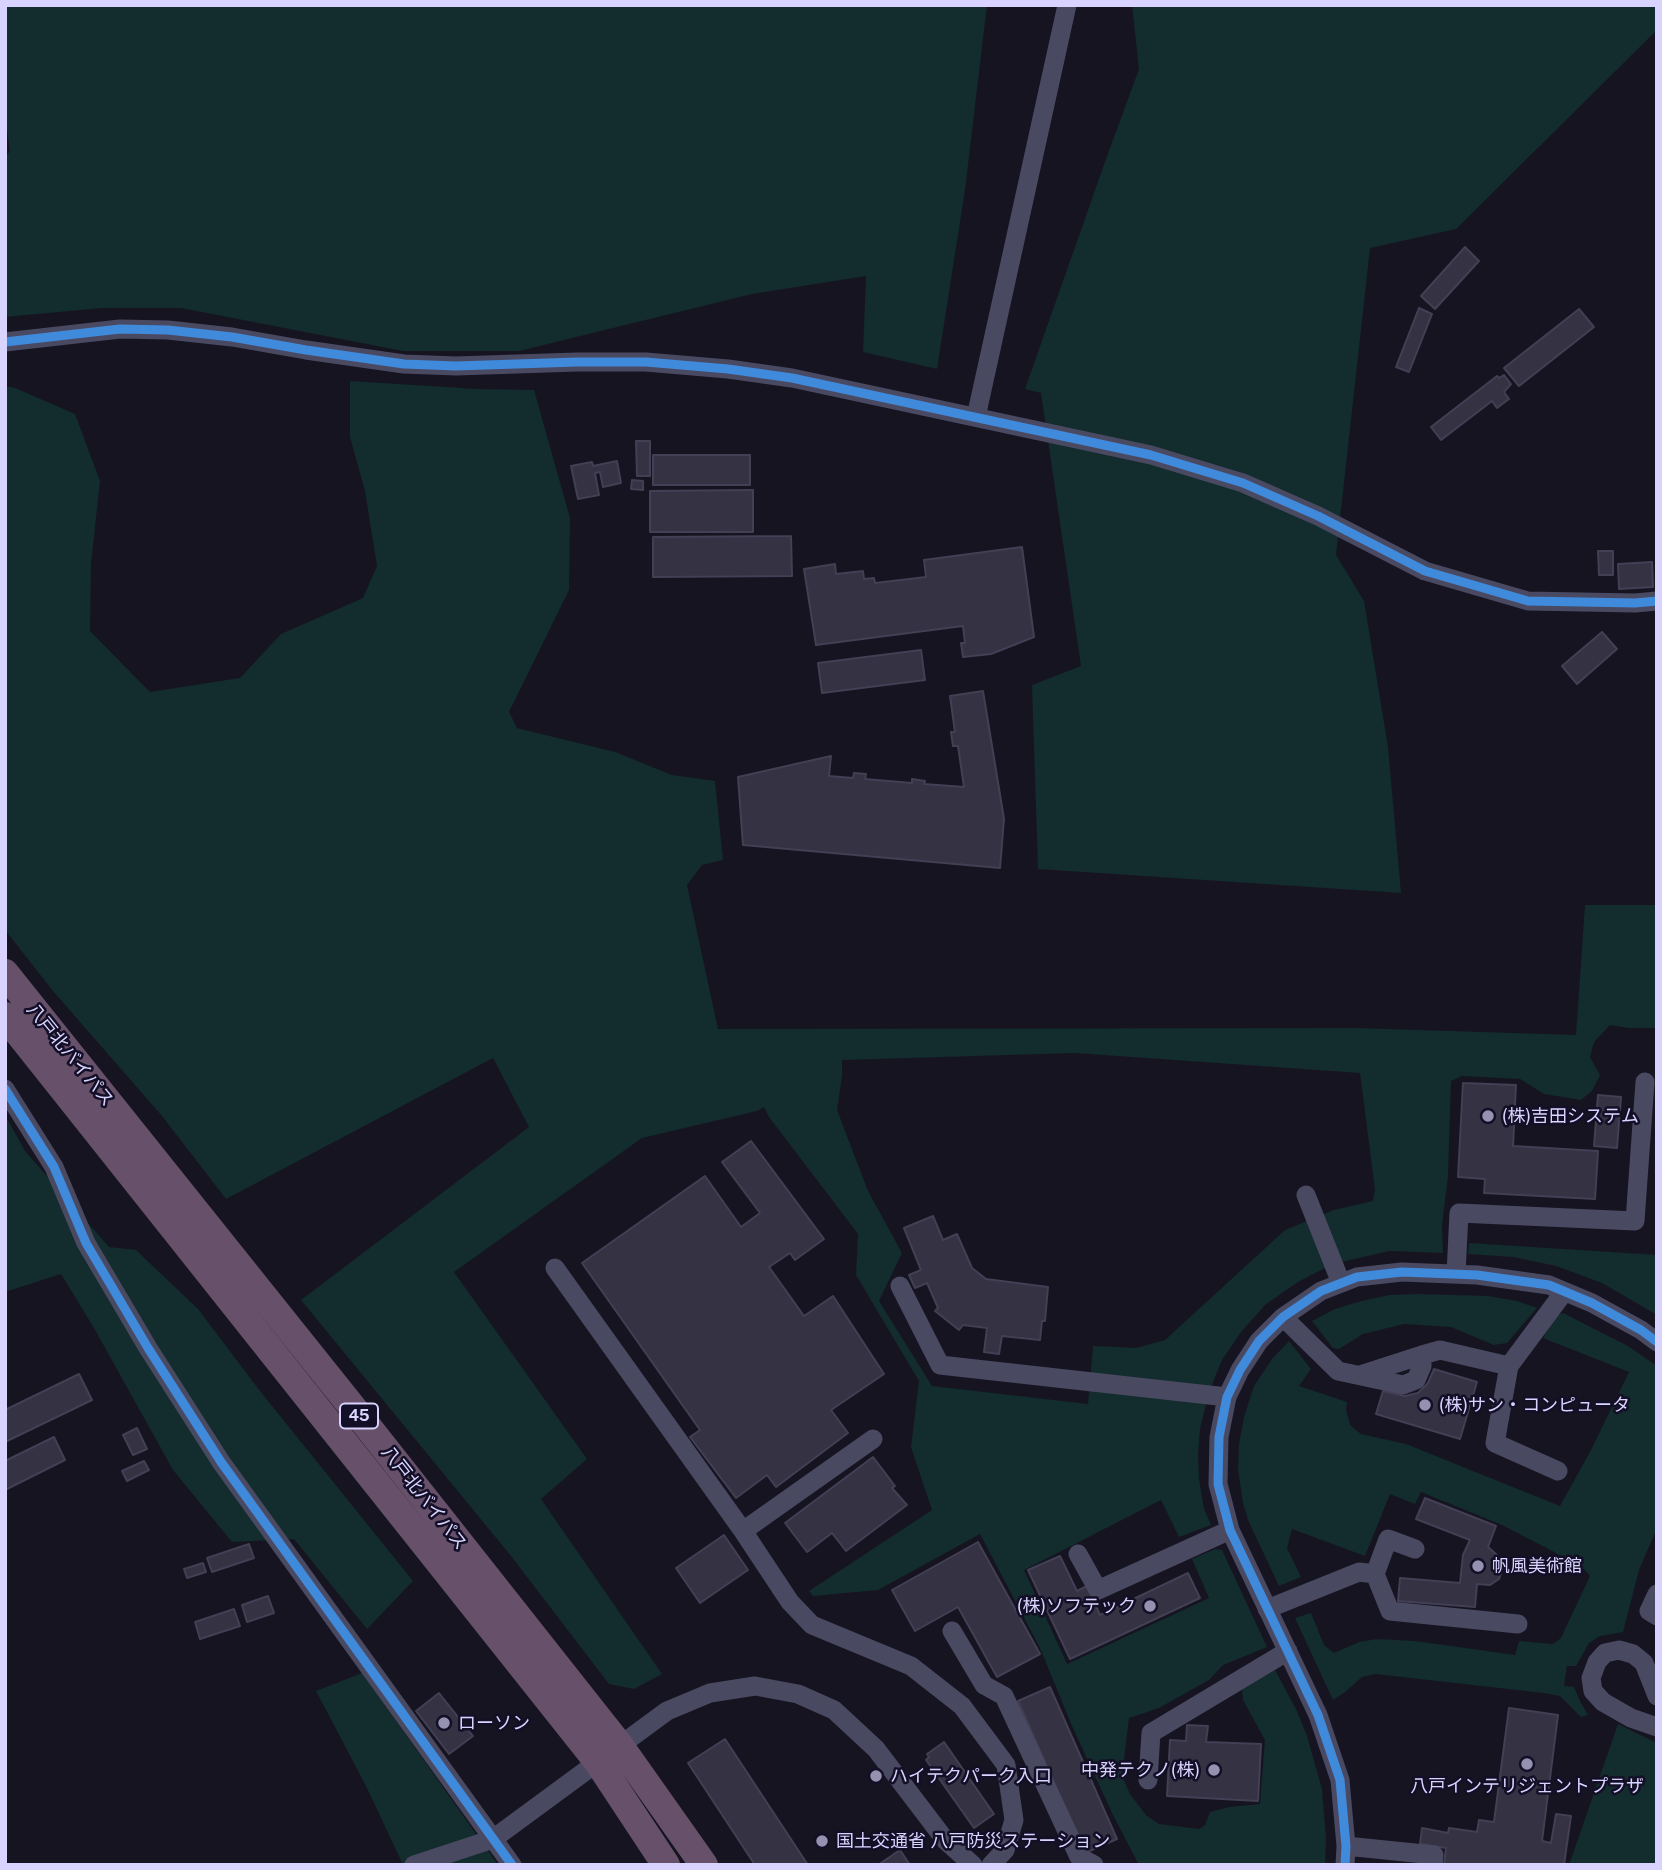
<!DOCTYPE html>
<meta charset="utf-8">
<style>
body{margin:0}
#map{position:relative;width:1662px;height:1870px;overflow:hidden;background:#161421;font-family:"Public Sans",sans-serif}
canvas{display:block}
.frame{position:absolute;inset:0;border:7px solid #d9d4ff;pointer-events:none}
</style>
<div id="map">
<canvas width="1662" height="1870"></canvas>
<div class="frame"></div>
</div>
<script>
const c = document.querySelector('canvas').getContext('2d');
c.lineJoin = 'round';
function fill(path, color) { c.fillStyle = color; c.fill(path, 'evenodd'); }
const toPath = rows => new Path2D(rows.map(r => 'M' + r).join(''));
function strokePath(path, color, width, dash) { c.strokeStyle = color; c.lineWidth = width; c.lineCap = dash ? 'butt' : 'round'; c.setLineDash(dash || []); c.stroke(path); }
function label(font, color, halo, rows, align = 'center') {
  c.font = font + ' "Public Sans","Noto Sans JP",sans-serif'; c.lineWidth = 5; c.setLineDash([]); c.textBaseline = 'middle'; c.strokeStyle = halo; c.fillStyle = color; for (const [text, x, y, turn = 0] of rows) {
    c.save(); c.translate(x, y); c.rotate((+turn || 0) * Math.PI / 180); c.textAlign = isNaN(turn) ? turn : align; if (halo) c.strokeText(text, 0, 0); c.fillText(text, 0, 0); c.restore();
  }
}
fill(toPath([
 [5,5,987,5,965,190,937,369,863,352,866,276,752,294,519,351,403,351,181,308,102,308,5,317,5,157,10,151,5,116],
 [1132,5,1657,5,1657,30,1456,229,1370,248,1336,555,1364,601,1388,747,1401,893,1038,869,1032,685,1081,666,1041,393,1025,389,1106,159,1139,69],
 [350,381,477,389,534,390,570,518,569,590,509,712,517,728,615,752,672,775,715,781,723,860,702,865,687,885,718,1029,1355,1028,1576,1035,1585,905,1657,905,1657,1028,1629,1028,1610,1025,1594,1042,1590,1057,1600,1075,1592,1091,1581,1100,1544,1094,1520,1079,1462,1076,1451,1081,1448,1176,1442,1225,1443,1253,1389,1251,1333,1264,1298,1282,1266,1304,1241,1332,1222,1360,1209,1392,1200,1429,1198,1455,1199,1479,1204,1509,1211,1525,1179,1537,1161,1500,1024,1570,1067,1664,1209,1598,1192,1559,1215,1549,1222,1550,1267,1647,1223,1665,1209,1680,1159,1708,1129,1718,1122,1776,1130,1794,1146,1815,1159,1824,1199,1829,1205,1825,1210,1812,1229,1807,1260,1804,1265,1740,1243,1700,1242,1689,1275,1670,1297,1711,1307,1736,1322,1789,1326,1838,1325,1865,1139,1865,1113,1815,1072,1726,1040,1648,980,1534,878,1590,813,1596,809,1591,932,1510,911,1447,919,1381,856,1275,858,1234,769,1117,764,1107,757,1111,642,1138,454,1272,587,1459,541,1499,662,1674,634,1689,609,1684,511,1556,301,1300,529,1127,493,1058,226,1199,162,1116,53,991,5,930,5,386,15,388,75,414,100,481,91,564,90,631,150,692,240,678,281,634,363,598,377,566,365,491,350,437],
 [1075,1053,1360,1073,1375,1190,1373,1201,1334,1210,1285,1230,1165,1340,1136,1348,1093,1346,1088,1404,932,1386,879,1301,902,1253,868,1191,837,1110,842,1076,842,1060],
 [5,1115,25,1151,109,1247,136,1250,198,1309,260,1391,413,1581,367,1629,294,1539,232,1542,173,1470,94,1328,61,1274,5,1292],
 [1469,1243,1657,1255,1657,1315,1602,1283,1556,1266,1513,1257,1468,1254],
 [1417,1294,1488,1296,1517,1301,1537,1308,1507,1343,1494,1345,1451,1327,1404,1324,1363,1334,1339,1349,1333,1348,1312,1321,1335,1309,1361,1301,1390,1295],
 [1563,1313,1628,1346,1657,1366,1657,1528,1639,1570,1623,1632,1600,1636,1589,1643,1576,1666,1567,1666,1564,1686,1574,1687,1580,1701,1588,1715,1581,1717,1560,1696,1544,1693,1375,1674,1362,1677,1345,1692,1333,1700,1295,1618,1311,1613,1324,1645,1334,1653,1359,1642,1377,1639,1415,1641,1515,1655,1519,1641,1553,1644,1561,1638,1590,1576,1581,1566,1502,1525,1421,1492,1415,1504,1390,1494,1365,1556,1292,1529,1287,1548,1301,1577,1279,1586,1248,1520,1243,1503,1238,1469,1239,1444,1244,1417,1254,1386,1272,1359,1289,1341,1311,1369,1299,1386,1347,1402,1346,1410,1350,1425,1361,1434,1406,1444,1560,1506,1591,1450,1629,1372,1543,1338,1556,1315],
 [362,1673,498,1865,403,1865,367,1788,316,1691],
 [1618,1724,1657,1743,1657,1865,1569,1865]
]), '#132c2d');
const building = toPath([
 [1465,247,1479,261,1435,309,1421,296,1465,247],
 [1419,308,1432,314,1409,372,1396,367,1419,308],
 [1579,309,1594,327,1519,386,1504,368,1579,309],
 [1504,375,1511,384,1504,392,1509,399,1497,408,1492,401,1441,440,1431,427,1497,376,1499,378,1504,375],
 [636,441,650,441,650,476,637,476,636,441],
 [653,455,750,455,750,485,653,485,653,455],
 [617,461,621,483,603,487,600,472,595,473,599,495,578,499,571,466,592,462,593,466,617,461],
 [632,480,643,481,643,490,631,489,632,480],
 [753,490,753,532,650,532,650,491,753,490],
 [791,536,792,576,653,577,653,537,791,536],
 [1022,547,1034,637,991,654,963,657,961,643,965,643,963,626,816,645,804,569,835,564,836,574,863,571,864,579,874,578,875,583,926,577,924,560,1022,547],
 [1598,551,1613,551,1613,575,1599,575,1598,551],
 [1652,562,1653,587,1619,589,1618,564,1652,562],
 [1602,632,1617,649,1577,684,1562,666,1602,632],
 [921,650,925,680,822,693,818,663,921,650],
 [983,691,1004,819,1000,868,743,845,738,777,831,756,829,776,853,778,854,773,866,774,865,779,912,783,912,779,925,781,924,784,964,787,958,746,953,746,951,732,955,732,950,696,983,691],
 [1463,1083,1516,1085,1513,1146,1598,1151,1595,1199,1484,1193,1485,1179,1458,1177,1463,1083],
 [1598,1095,1621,1097,1617,1148,1594,1146,1598,1095],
 [751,1141,824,1239,795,1260,790,1253,769,1267,804,1316,833,1296,884,1374,831,1410,848,1433,776,1487,767,1475,736,1498,690,1437,700,1430,582,1263,705,1176,741,1227,760,1213,722,1162,751,1141],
 [933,1216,943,1240,957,1234,972,1268,986,1279,1048,1287,1045,1321,1042,1321,1040,1340,1002,1336,999,1354,984,1352,987,1328,963,1325,959,1330,935,1311,938,1308,927,1283,915,1288,909,1275,921,1270,904,1228,933,1216],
 [1434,1369,1477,1382,1460,1439,1376,1414,1383,1391,1405,1396,1418,1393,1428,1383,1434,1369],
 [79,1374,92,1400,5,1442,5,1410,79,1374],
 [137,1428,147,1449,133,1455,123,1435,137,1428],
 [54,1437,65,1460,5,1490,5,1461,54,1437],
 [873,1457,895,1486,892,1488,907,1505,846,1551,832,1533,807,1552,785,1523,873,1457],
 [144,1461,149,1470,127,1481,122,1471,144,1461],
 [1425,1498,1496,1526,1488,1547,1497,1555,1503,1568,1499,1579,1490,1585,1477,1584,1475,1607,1398,1601,1400,1578,1460,1583,1463,1555,1470,1540,1416,1519,1425,1498],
 [724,1535,748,1570,700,1603,676,1568,724,1535],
 [978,1542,1040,1654,997,1677,958,1607,915,1631,892,1590,978,1542],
 [249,1544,254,1558,212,1572,207,1558,249,1544],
 [1060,1556,1077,1591,1087,1586,1100,1615,1188,1573,1200,1598,1070,1659,1028,1570,1060,1556],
 [203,1563,206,1572,187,1578,184,1569,203,1563],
 [268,1596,274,1613,247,1622,242,1605,268,1596],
 [234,1609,240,1626,200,1639,195,1622,234,1609],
 [1050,1687,1117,1839,1085,1853,1018,1701,1050,1687],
 [439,1693,473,1736,449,1754,416,1711,439,1693],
 [1509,1708,1558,1715,1542,1841,1551,1843,1556,1814,1571,1816,1564,1865,1444,1865,1446,1848,1420,1844,1422,1828,1448,1833,1449,1828,1477,1832,1479,1820,1494,1822,1509,1708],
 [1187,1725,1208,1726,1206,1742,1261,1744,1258,1801,1167,1796,1170,1740,1186,1741,1187,1725],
 [725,1739,808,1865,755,1865,688,1763,725,1739],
 [944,1742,994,1814,974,1828,926,1760,929,1757,927,1754,944,1742],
 [900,1850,910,1865,878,1865,900,1850]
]);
fill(building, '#343243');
strokePath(building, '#433f54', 2);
strokePath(toPath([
 [5,342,120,329,168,330,232,337,306,350,404,364,456,366,577,362,646,362,728,369,792,378,1151,455,1243,483,1318,516,1425,571,1528,601,1635,603,1657,601],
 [976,417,1067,5],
 [5,1089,54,1167,86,1243,148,1348,221,1462,512,1865],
 [1306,1195,1341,1283],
 [555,1268,743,1531,790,1602,812,1625,911,1666,962,1706,1006,1765,1014,1820,1005,1850,991,1865],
 [1456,1274,1459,1213,1635,1221,1645,1082],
 [900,1286,940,1365,1227,1397],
 [1283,1317,1338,1371,1403,1385,1416,1380,1422,1366,1422,1355,1440,1350,1509,1366,1564,1292],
 [1509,1366,1495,1443,1558,1471],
 [1360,1375,1422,1355],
 [743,1531,873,1439],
 [1078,1554,1098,1590,1230,1530],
 [1375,1574,1390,1611,1518,1624],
 [1657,1594,1649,1611,1657,1616],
 [1267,1609,1359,1572,1375,1574,1388,1539,1415,1549],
 [952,1631,984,1685,1004,1696,1079,1857,1094,1865],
 [1657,1696,1644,1663,1633,1654,1619,1650,1605,1653,1597,1662,1591,1678,1593,1691,1603,1702,1631,1718,1657,1727],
 [1148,1780,1151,1733,1288,1651],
 [1346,1846,1434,1855,1433,1865],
 [414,1865,493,1839,667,1711,710,1693,755,1686,798,1694,834,1710,876,1749,946,1841,973,1865],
 [1345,1865,1346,1846,1340,1780,1318,1715,1230,1530,1218,1484,1219,1437,1227,1397,1240,1370,1259,1341,1283,1317,1321,1291,1357,1277,1402,1272,1477,1275,1549,1285,1592,1303,1641,1330,1657,1342]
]), '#4a4962', 19);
strokePath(toPath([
 [5,973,353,1408,620,1746,704,1865],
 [5,1016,598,1762,666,1865]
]), '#67516a', 28);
strokePath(toPath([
 [5,342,120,329,168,330,232,337,306,350,404,364,456,366,577,362,646,362,728,369,792,378,1151,455,1243,483,1318,516,1425,571,1528,601,1635,603,1657,601],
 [5,1089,54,1167,86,1243,148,1348,221,1462,512,1865],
 [1345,1865,1346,1846,1340,1780,1318,1715,1230,1530,1218,1484,1219,1437,1227,1397,1240,1370,1259,1341,1283,1317,1321,1291,1357,1277,1402,1272,1477,1275,1549,1285,1592,1303,1641,1330,1657,1342]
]), '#408adc', 9);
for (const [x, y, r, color] of [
 [1488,1116,7,"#9591b1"],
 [1425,1405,7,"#9591b1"],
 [1478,1566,7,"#9591b1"],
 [1150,1606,7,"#9591b1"],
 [444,1723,7,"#9591b1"],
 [1527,1764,7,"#9591b1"],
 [1214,1770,7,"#9591b1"],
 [876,1776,7,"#9591b1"],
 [822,1841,7,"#9591b1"]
]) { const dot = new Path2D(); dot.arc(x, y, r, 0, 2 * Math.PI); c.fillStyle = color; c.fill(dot); strokePath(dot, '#130f26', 2.5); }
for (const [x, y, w] of [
 [359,1416,38]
]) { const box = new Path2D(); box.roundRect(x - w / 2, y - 12.5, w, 25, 5); c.fillStyle = '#130f26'; c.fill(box); strokePath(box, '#d9d4ff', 2); }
label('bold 16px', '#d9d4ff', null, [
 ["45",359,1416]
]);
label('18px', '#d9d4ff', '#130f26', [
 ["八戸北バイパス",70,1055,51],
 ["八戸北バイパス",424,1498,52]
]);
label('18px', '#d9d4ff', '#130f26', [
 ["(株)吉田システム",1502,1116],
 ["(株)サン・コンピュータ",1439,1405],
 ["帆風美術館",1492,1566],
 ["(株)ソフテック",1136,1606,"right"],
 ["ローソン",458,1723],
 ["中発テクノ(株)",1200,1770,"right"],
 ["ハイテクパーク入口",890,1776],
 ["八戸インテリジェントプラザ",1527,1786,"center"],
 ["国土交通省 八戸防災ステーション",836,1841]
], 'left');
</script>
